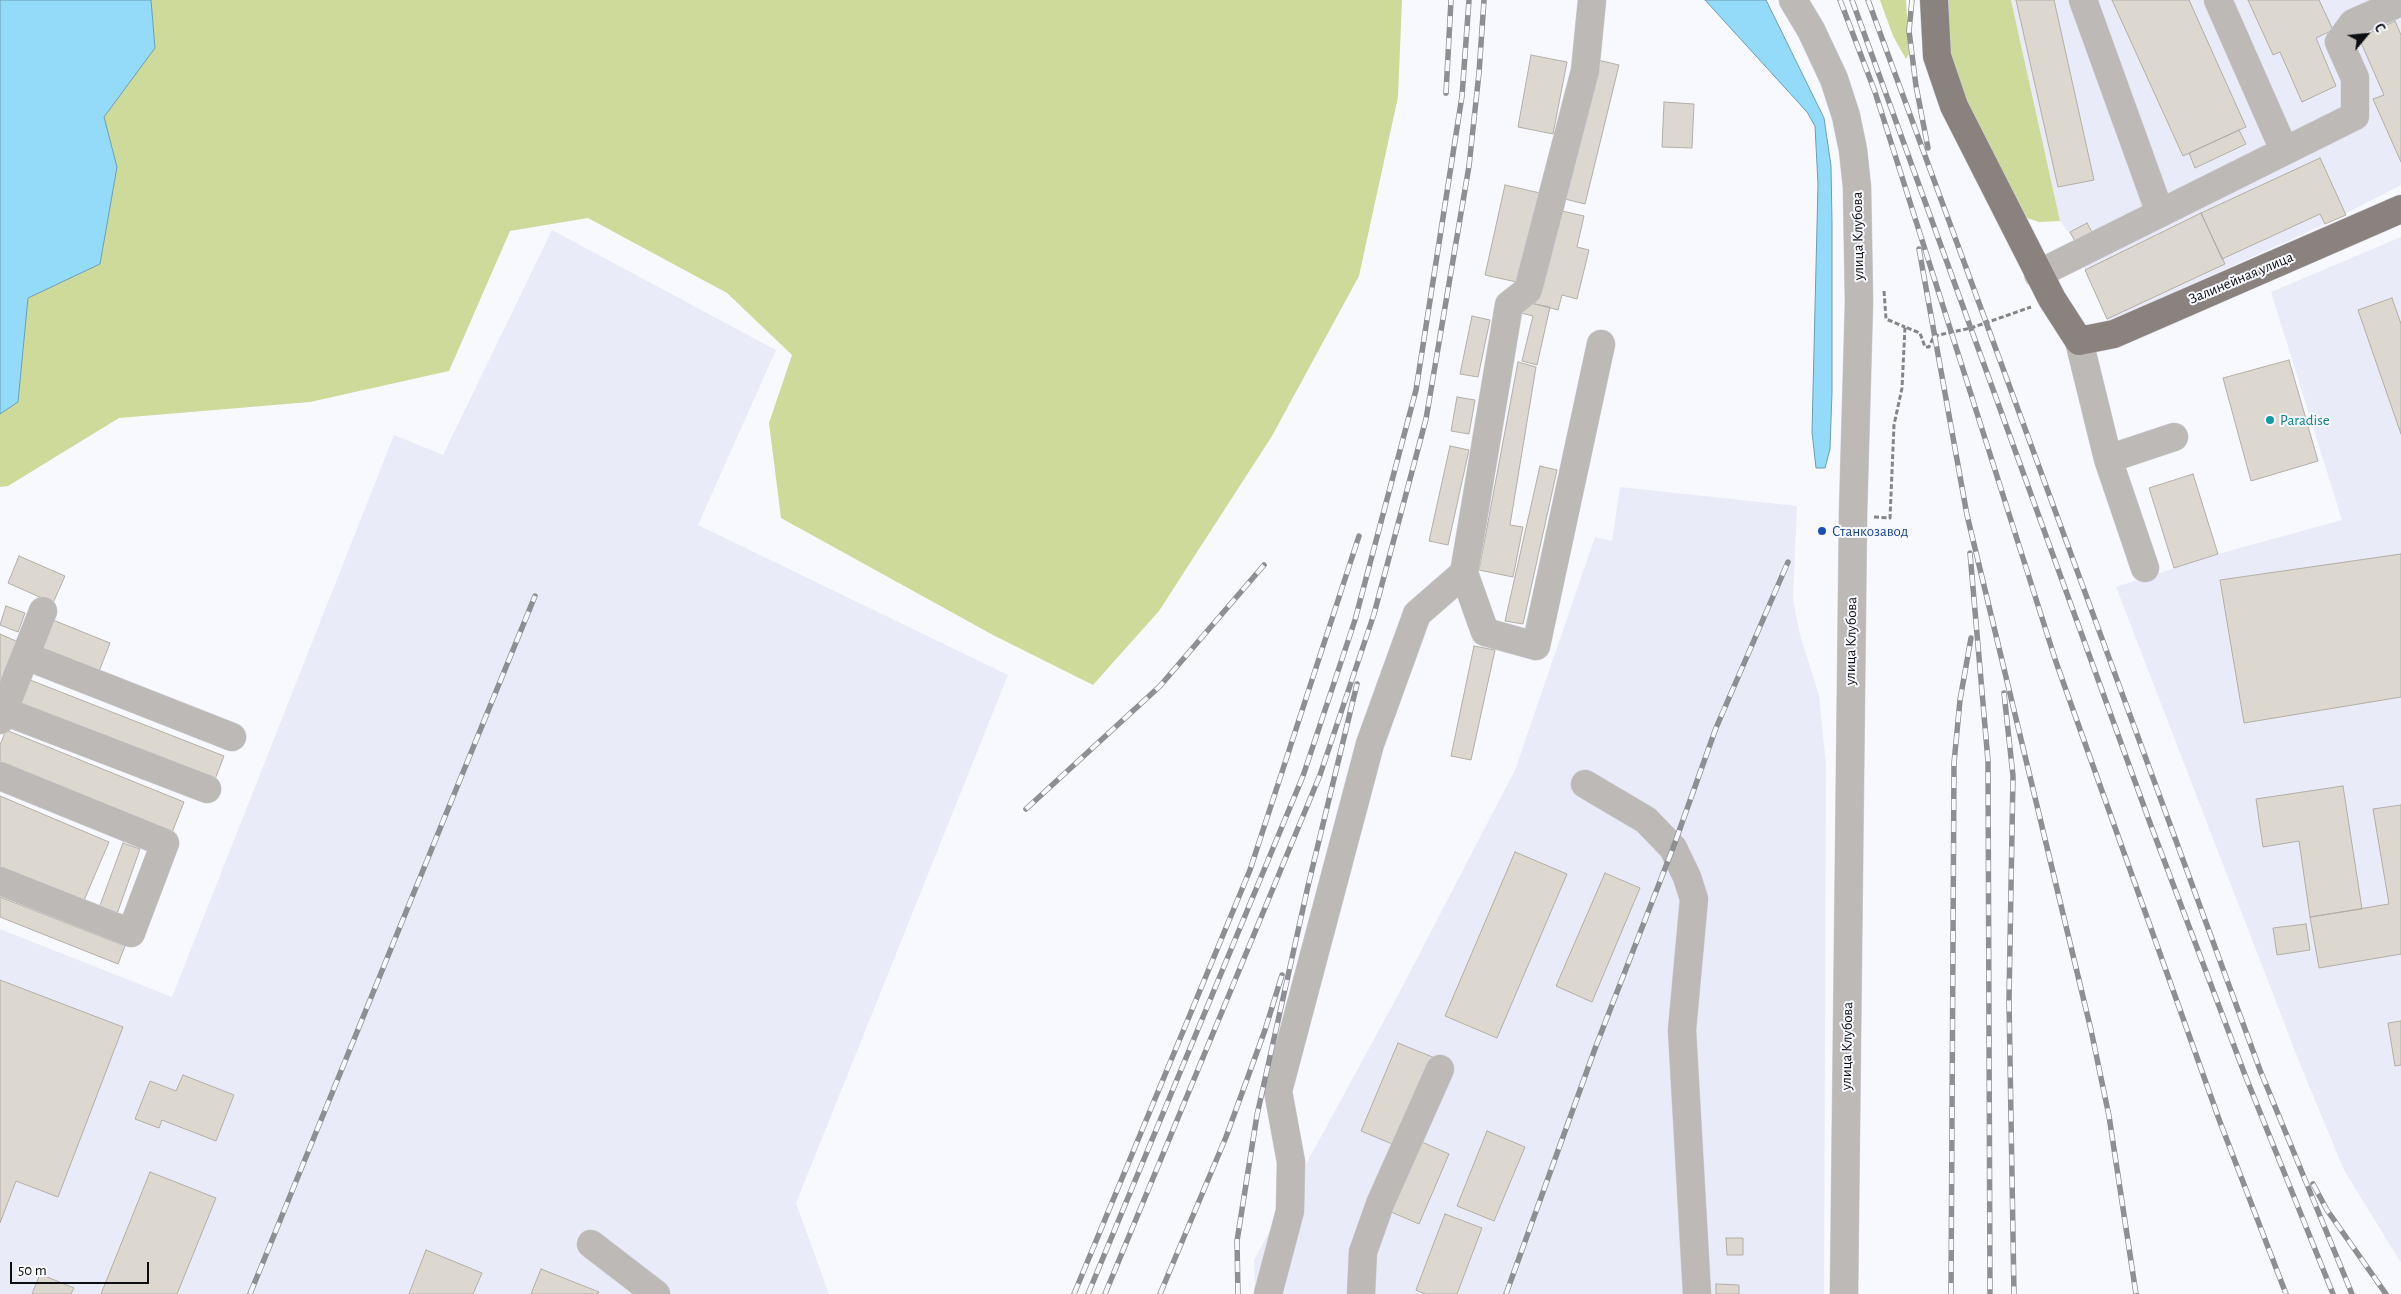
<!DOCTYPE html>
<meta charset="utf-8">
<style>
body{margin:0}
#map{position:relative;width:2401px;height:1294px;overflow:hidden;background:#f8f9ff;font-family:"Alegreya Sans",sans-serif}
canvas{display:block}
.north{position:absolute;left:2341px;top:10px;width:50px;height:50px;-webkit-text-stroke:4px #f8f9ff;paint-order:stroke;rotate:62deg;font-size:14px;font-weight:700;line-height:20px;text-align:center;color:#0d0e11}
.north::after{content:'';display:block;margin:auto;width:18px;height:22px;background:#0d0e11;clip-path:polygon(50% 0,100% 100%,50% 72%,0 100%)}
.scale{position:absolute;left:10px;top:1262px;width:139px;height:22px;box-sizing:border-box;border:2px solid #0d0e11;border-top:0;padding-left:6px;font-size:15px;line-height:18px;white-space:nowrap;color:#0d0e11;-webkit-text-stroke:4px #f8f9ff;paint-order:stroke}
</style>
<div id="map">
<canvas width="2401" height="1294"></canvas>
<div class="north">С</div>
<div class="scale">50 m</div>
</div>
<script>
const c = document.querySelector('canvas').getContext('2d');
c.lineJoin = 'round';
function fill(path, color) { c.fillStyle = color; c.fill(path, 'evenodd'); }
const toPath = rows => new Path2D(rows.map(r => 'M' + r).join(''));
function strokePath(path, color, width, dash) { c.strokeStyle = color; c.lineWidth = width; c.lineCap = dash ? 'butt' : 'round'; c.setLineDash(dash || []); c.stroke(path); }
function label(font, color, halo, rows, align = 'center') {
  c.font = font + ' "Alegreya Sans",sans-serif'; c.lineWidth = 4; c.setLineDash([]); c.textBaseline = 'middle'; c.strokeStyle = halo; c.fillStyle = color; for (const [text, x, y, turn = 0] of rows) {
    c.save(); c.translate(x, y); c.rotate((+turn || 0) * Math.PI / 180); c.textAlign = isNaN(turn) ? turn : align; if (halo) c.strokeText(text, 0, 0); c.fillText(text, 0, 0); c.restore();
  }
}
fill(toPath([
 [2011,0,2401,0,2401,185,2325,224,2108,322,2085,270,2076,243,2060,221],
 [552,230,776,350,698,525,1008,675,796,1203,829,1294,0,1294,0,929,172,997,394,435,443,455],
 [2401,237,2401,1263,2344,1170,2300,1064,2116,587,2218,554,2342,520,2271,292],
 [1620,487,1797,506,1793,599,1800,635,1819,695,1826,765,1824,1294,1255,1294,1254,1260,1398,995,1515,770,1595,537,1612,541]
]), '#e9ebf8');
fill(toPath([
 [151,0,1402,0,1398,97,1359,276,1272,436,1159,611,1093,685,993,635,781,518,769,423,792,355,727,293,588,218,510,231,449,371,310,402,119,418,8,486,0,487,0,414,18,402,28,298,100,264,117,167,104,117,155,48],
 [1880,0,1906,0,1909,54,1906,59,1893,36],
 [1945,0,2011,0,2060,221,2039,222,2027,218,2020,206,1963,95,1950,60]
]), '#cdda99');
const water = toPath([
 [0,0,151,0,155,48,104,117,117,167,100,264,28,298,18,402,0,414,0,0],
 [1705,0,1766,0,1824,118,1831,166,1832,222,1832,392,1830,449,1825,468,1816,468,1812,432,1818,184,1815,126,1807,112,1705,0]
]);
fill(water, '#93dbf8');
strokePath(water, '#6b9eb3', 1);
const building = toPath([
 [2016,0,2054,0,2094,180,2058,187,2016,0],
 [2112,0,2189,0,2246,127,2183,156,2112,0],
 [2248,0,2319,0,2333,30,2316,38,2336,86,2302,102,2280,52,2273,55,2248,0],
 [2395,21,2401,35,2401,162,2373,99,2384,95,2359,38,2395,21],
 [1531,55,1567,62,1553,134,1518,127,1531,55],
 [1598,60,1619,65,1585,204,1565,199,1598,60],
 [1664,102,1694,104,1692,148,1662,147,1664,102],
 [2239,130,2246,144,2195,168,2189,153,2239,130],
 [2320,158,2346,215,2325,224,2320,214,2222,259,2201,213,2320,158],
 [1505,185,1540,193,1521,283,1485,275,1505,185],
 [1558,210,1584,216,1577,247,1589,250,1577,299,1562,295,1558,310,1535,304,1558,210],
 [2201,213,2225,264,2107,319,2085,270,2201,213],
 [2087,223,2093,234,2076,243,2070,232,2087,223],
 [2392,298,2401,324,2401,434,2358,310,2392,298],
 [1524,302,1550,307,1537,365,1522,361,1533,316,1521,313,1524,302],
 [1472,316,1490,320,1478,377,1460,374,1472,316],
 [2289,360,2318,461,2251,481,2223,378,2289,360],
 [1518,362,1536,367,1510,525,1523,527,1513,577,1479,570,1518,362],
 [1457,397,1475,400,1469,434,1451,431,1457,397],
 [1450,446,1469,450,1448,545,1429,541,1450,446],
 [1540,466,1557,470,1523,624,1505,621,1540,466],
 [2193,474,2218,554,2174,568,2149,488,2193,474],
 [2401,554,2401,697,2244,723,2220,580,2401,554],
 [19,556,65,576,53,603,8,583,19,556],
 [6,606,25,613,18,632,0,625,6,606],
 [48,618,110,643,98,674,36,649,48,618],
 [0,634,18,642,0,687,0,634],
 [1474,646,1495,650,1471,760,1451,756,1474,646],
 [25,678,224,756,212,787,12,709,25,678],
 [6,730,184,802,171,835,0,766,0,745,6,730],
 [2343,786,2362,909,2310,917,2299,841,2263,847,2256,799,2343,786],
 [0,796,109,842,82,905,0,870,0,796],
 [2401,805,2401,954,2319,968,2310,917,2389,904,2373,809,2401,805],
 [123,843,140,849,117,914,99,908,123,843],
 [1515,852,1567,874,1497,1038,1445,1016,1515,852],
 [1605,873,1640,888,1592,1002,1556,986,1605,873],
 [0,897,125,946,118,964,0,917,0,897],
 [2306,924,2310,950,2277,955,2273,928,2306,924],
 [0,980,123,1027,58,1197,16,1181,0,1223,0,980],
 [2401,1021,2401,1065,2395,1066,2388,1023,2401,1021],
 [1398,1043,1435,1058,1397,1146,1361,1131,1398,1043],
 [183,1075,234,1095,216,1141,162,1120,159,1128,135,1119,150,1081,176,1091,183,1075],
 [1487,1131,1525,1147,1494,1221,1457,1206,1487,1131],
 [1422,1142,1449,1154,1419,1224,1391,1212,1422,1142],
 [150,1172,216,1198,177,1294,101,1294,150,1172],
 [1445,1214,1482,1228,1457,1294,1425,1294,1416,1290,1445,1214],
 [1726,1238,1743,1238,1743,1255,1727,1255,1726,1238],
 [426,1250,482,1273,473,1294,409,1294,426,1250],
 [541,1269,599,1292,598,1294,531,1294,541,1269],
 [40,1274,74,1288,71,1294,32,1294,40,1274],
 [1716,1284,1739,1285,1739,1294,1716,1294,1716,1284]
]);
fill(building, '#ddd8cf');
strokePath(building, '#b3aea6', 1);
const minor = toPath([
 [1793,0,1811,30,1834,79,1846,116,1853,150,1857,187,1859,302,1853,515,1844,1294],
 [2083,0,2160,213],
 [2218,0,2284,150],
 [2038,274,2355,116,2355,78,2339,42,2353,23,2401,2],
 [2079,341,2108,459,2145,568],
 [2108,459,2174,437],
 [1464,573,1485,632,1536,646,1601,344],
 [26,656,232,737],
 [4,711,207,789],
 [0,720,43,611],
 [0,776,165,843,131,933,0,881],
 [1585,784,1646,820,1673,848,1687,877,1694,899,1682,1030,1697,1294],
 [591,1244,656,1294],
 [1268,1294,1290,1211,1291,1162,1278,1091,1370,744,1417,614,1464,573,1509,305,1528,290,1585,71,1592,0],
 [1361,1294,1363,1252,1380,1204,1440,1069]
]);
const major = toPath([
 [1934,0,1937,56,1954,106,2052,299,2079,341,2114,334,2401,209]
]);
strokePath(minor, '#d2d3d9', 29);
strokePath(major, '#d2d3d9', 29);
strokePath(toPath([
 [1884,291,1886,319,1905,327],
 [1874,517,1890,518,1894,425,1902,388,1905,327,1920,333,1925,347,1929,347,1934,336,1971,328,2031,307]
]), '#848589', 3, [5, 2.5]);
strokePath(minor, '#bdb9b7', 28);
strokePath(major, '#8a827f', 28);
const rail = toPath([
 [1840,0,1875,92,2056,662,2220,1122,2286,1294],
 [1852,0,2150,823,2245,1075,2333,1294],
 [1868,0,2260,1070,2352,1294],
 [1912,0,1909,31,1916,86,1928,148],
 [1446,93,1451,0],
 [1919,249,1967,515,2091,1030,2109,1116,2136,1294],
 [1970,553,1988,761,1990,1294],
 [2004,693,2013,776,2009,1000,2014,1294],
 [1026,809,1160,686,1264,565],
 [2313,1184,2327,1210,2386,1294],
 [250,1294,535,596],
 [1074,1294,1250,870,1359,536],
 [1088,1294,1303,776,1355,620,1416,390,1462,96,1469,0],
 [1105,1294,1320,775,1374,614,1426,419,1469,166,1479,73,1484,0],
 [1160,1294,1226,1137,1265,1030,1282,975],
 [1238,1294,1237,1241,1257,1115,1308,886,1357,684],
 [1506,1294,1596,1046,1673,848,1716,728,1788,562],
 [1951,1294,1954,763,1960,700,1971,638]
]);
strokePath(rail, '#8e8f93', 5.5);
strokePath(rail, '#f8f9ff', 4, [11]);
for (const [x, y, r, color] of [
 [2270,420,5,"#0f9aa8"],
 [1822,531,5,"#1a4fb4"]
]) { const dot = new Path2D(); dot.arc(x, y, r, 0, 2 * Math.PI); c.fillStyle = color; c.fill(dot); strokePath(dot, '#f8f9ff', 2); }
label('15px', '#0d0e11', '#f8f9ff', [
 ["улица Клубова",1858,236,-91],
 ["Залинейная улица",2241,278,-23],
 ["улица Клубова",1851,641,-89],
 ["улица Клубова",1847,1046,-89]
]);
label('15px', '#0d838f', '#f8f9ff', [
 ["Paradise",2280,420]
], 'left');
label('15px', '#164399', '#f8f9ff', [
 ["Станкозавод",1832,531]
], 'left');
</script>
